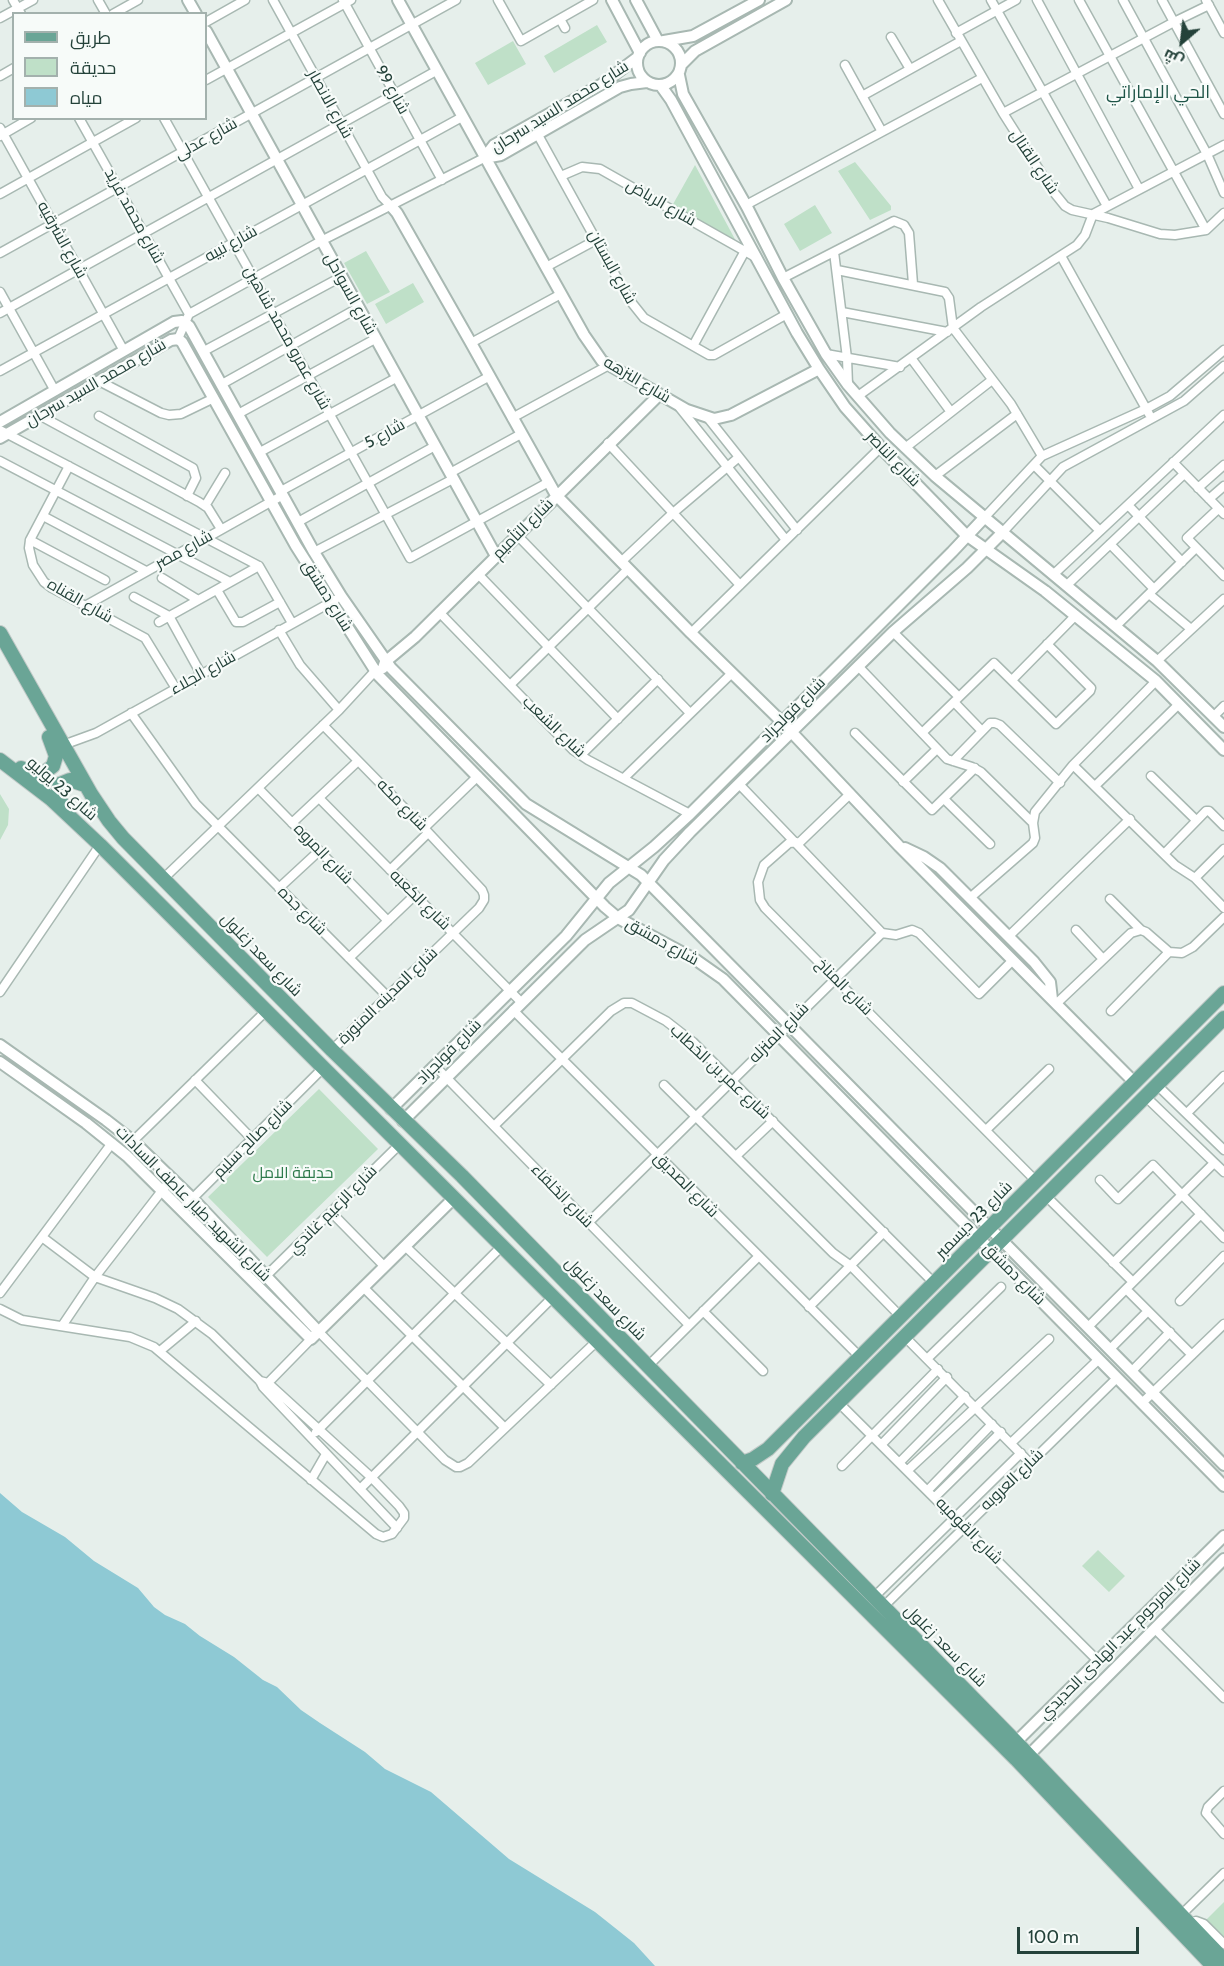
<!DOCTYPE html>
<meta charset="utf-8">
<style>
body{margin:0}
#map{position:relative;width:1224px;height:1966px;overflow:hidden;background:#e6efeb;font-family:Cabin,Cairo,sans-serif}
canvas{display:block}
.legend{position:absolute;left:12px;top:12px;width:195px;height:108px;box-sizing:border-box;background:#f7fbf9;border:2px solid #a3b1ad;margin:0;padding:8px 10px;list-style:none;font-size:18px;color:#24423a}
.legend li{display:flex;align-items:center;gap:12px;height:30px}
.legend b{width:30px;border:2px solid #a3b1ad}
.north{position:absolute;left:1152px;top:12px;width:60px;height:60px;-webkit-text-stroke:4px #f7fbf9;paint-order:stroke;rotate:208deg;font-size:16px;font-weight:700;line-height:24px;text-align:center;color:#24423a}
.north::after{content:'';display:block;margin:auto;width:21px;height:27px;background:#24423a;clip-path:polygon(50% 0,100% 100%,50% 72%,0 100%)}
.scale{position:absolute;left:1017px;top:1927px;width:122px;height:27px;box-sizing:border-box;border:3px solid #24423a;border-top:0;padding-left:8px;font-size:18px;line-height:21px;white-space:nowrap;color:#24423a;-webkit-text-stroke:4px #f7fbf9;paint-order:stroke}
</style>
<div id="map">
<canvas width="1224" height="1966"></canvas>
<ul class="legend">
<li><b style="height:8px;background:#6aa596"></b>طريق</li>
<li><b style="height:16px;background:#bfe0c8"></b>حديقة</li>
<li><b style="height:16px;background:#8ec9d4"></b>مياه</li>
</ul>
<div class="north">ش</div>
<div class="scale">100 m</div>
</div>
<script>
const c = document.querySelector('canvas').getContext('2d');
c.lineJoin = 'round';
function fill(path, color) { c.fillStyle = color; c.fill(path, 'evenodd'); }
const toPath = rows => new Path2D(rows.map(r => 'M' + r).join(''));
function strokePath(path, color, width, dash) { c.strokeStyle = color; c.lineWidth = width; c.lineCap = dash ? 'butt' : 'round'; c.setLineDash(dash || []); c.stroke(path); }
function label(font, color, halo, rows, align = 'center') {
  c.font = font + ' Cabin,Cairo,sans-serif'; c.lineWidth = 4.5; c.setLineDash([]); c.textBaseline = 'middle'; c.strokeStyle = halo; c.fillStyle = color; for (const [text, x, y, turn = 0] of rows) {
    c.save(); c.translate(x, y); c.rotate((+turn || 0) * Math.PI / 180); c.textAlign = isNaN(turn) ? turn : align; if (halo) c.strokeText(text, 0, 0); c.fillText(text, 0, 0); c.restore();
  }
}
fill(toPath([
 [597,25,607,42,554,73,544,56],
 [513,41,526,64,488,85,475,63],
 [855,162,891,206,891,210,870,220,838,171],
 [695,165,737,243,672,206],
 [815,205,832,233,800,251,784,224],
 [366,251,390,292,367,304,344,263],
 [413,283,424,302,386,324,375,304],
 [0,794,9,809,8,825,0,840],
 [319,1089,378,1149,267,1257,208,1197],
 [1098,1550,1125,1576,1109,1592,1082,1566],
 [1224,1902,1224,1938,1206,1920]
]), '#bfe0c8');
fill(toPath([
 [0,1493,22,1512,65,1537,94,1561,138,1588,154,1607,165,1615,185,1624,200,1636,234,1657,263,1680,277,1687,301,1710,320,1723,365,1752,385,1769,431,1792,509,1859,595,1912,634,1943,655,1966,0,1966]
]), '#8ec9d4');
const minor = toPath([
 [13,0,21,14],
 [98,0,106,14],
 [273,0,382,197,391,206],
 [343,0,442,180],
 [498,0,521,41,593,0],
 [938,0,1003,113,1052,190,1065,206,1072,210,1108,218,1160,234,1175,235,1206,230,1224,213],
 [991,0,1107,206],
 [1037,0,1139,189],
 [1079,0,1206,230],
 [1123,0,1207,154,1224,193],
 [1162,0,1224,114],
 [1206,0,1224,33],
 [113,14,138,0],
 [0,18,33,0],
 [560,19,565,28],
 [206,22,245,0],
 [956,33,1016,0],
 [891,37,910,69],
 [845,65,881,130],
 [0,76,14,68],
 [206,80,351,0],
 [862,96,961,41],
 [1003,113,1174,22,1209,5],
 [79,118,189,314],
 [164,118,410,558,547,483],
 [0,128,124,351],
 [538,135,628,298,644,318,709,355,714,355,787,314],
 [0,136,31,118],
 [561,176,582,167,600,169,757,258],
 [0,194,136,118],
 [746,205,982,78],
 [834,252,847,358,848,385],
 [0,253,456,0],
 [1061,256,1149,414],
 [546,267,596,240],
 [837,270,945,292,949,298,953,328,1011,404,1042,456],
 [783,278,894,221,904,225,909,233,913,284],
 [0,292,55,391],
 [842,312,947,332],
 [0,313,436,71],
 [178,339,189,314,321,241,484,158],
 [471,343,561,294],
 [693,346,746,249],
 [204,351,341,277],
 [826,354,900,367],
 [911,358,951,412],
 [0,371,462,117],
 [99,381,161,413,169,415,181,414,214,398],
 [222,384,358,308],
 [858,396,981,307,1077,245,1085,235,1093,214,1224,145],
 [680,408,786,540],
 [238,414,375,339],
 [39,415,199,502,208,508,221,529],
 [99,416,193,468,196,478,187,496],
 [512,418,609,365],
 [708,418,797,530],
 [0,430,259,566,292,623],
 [608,443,740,585],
 [905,448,992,380],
 [260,452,396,378],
 [0,461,230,582],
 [1173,462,1224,514],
 [1034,465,1100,531],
 [69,466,30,540,29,548,33,565,44,582,52,588,145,638,175,687],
 [450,473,521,434],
 [935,476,1017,414],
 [1198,488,1224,465],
 [281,491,490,376],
 [1209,499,1224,486],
 [1128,505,1182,562],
 [205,506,225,473],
 [1218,509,1187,538,1224,576],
 [43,516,146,571],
 [984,518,1042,456,1146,409,1170,396,1224,350],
 [298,522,435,446],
 [1002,533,1063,467,1184,401,1224,366],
 [517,535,690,713],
 [30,540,105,580],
 [1110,544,1154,589],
 [314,552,453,479],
 [621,562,673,513,739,457],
 [478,574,618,719],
 [1054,574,1224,415],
 [162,578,198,600],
 [1067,585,1184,474],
 [217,590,236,622,243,622,280,602],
 [1149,594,1191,629],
 [134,597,169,616,201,674],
 [85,606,283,495],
 [439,612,573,750,588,760,690,814],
 [159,622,259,566],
 [1116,626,1196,548],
 [279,630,300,665,339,710],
 [893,632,959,697],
 [691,633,881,447],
 [1157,661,1224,599],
 [858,666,947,759,972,767,981,772,1033,823],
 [1012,680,1076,615],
 [510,685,628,569],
 [954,702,982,731],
 [131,713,196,804,387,996],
 [1214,716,1224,706],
 [323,725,424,828,482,890,484,895,484,900,479,908,332,1050],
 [855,733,932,810,975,768],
 [922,733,994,663,1056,724,1090,691,1091,688,1047,644],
 [63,745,96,733,335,600],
 [581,755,658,679],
 [953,761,990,723,995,723,1000,725,1060,783],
 [1073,765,1175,865,1195,878,1224,908],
 [1151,776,1196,820],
 [624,778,732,673],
 [903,782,937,749],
 [739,784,882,933],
 [1095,786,1179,704],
 [258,788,388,921],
 [850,794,800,842,789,843,764,865,758,882,760,900,765,908,1036,1181],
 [319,798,521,1002],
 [944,799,990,844],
 [292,823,358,761],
 [424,828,478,776],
 [1164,854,1206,811,1209,811,1224,826],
 [390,870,428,833],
 [1195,878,1224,849],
 [163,879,339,710,375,671],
 [279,888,319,851],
 [971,897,1033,843,1035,838,1033,823,1035,812,1073,765,1156,681],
 [1110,899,1141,930],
 [1076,930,1103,959],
 [1009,936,1130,819],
 [349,958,415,895],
 [0,992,100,845],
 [1056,1004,1131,933,1141,930,1146,932,1169,952,1182,953,1193,947,1224,917],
 [513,1010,860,1357],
 [1111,1011,1169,952],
 [435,1066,689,1325],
 [195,1080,252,1139],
 [664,1085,833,1253,851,1266,901,1317],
 [1157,1085,1224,1150],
 [1146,1097,1224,1172],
 [1187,1113,1224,1076],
 [494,1126,611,1011,624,1003,632,1003,666,1021,693,1042,934,1283],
 [986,1130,1049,1069],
 [133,1141,266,1011],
 [736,1156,773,1121],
 [1100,1180,1118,1199,1153,1165,1224,1238],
 [1046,1196,1133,1282],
 [182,1209,323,1068],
 [331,1212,384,1266],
 [588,1223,882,933,896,935,912,930,919,933,979,994,1013,960],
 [42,1237,95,1277,155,1298,178,1309,212,1334,260,1381,263,1387,397,1528],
 [405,1246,551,1385],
 [1113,1263,1214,1163],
 [266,1276,400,1144],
 [363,1287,505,1428],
 [1126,1289,1192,1355],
 [0,1293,112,1143],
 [1180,1301,1224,1256],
 [809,1307,884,1232],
 [0,1309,22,1320,130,1337,154,1347,376,1534,383,1537,392,1534,404,1518,404,1513,399,1506,371,1477,268,1383,260,1381],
 [703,1311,763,1371],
 [62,1326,95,1277,171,1179],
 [1088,1327,1201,1214],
 [318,1331,445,1460,456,1467,460,1467,468,1463,597,1341],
 [905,1337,1030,1463],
 [1110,1349,1148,1311],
 [160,1351,196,1321],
 [928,1358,1001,1287],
 [647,1367,758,1257],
 [1132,1371,1170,1332],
 [265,1386,311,1339],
 [839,1403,1098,1661],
 [1142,1403,1224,1324],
 [316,1432,502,1246],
 [1011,1443,1098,1360],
 [882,1444,947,1377],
 [900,1462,965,1396],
 [842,1466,938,1369],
 [908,1470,1049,1339],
 [311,1480,326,1454],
 [360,1489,553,1297],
 [928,1490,992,1424],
 [935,1497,1001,1432],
 [874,1597,1021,1453],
 [883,1607,1117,1378],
 [1155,1629,1224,1698],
 [1224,1791,1208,1807,1206,1813,1224,1834],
 [1180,1916,1224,1873],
 [1187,1923,1196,1921,1204,1924,1224,1944]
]);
const tertiary = toPath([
 [188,0,196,14],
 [398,0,546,267,584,335,602,361,687,410,714,419,731,415,819,369],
 [612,0,640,53],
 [636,0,658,41],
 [206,31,496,556],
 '637 63a22 22 0 1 1 44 0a22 22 0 1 1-44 0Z',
 [664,41,693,36,759,0],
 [682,64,695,51,786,0],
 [679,75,683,94,747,207,783,278,826,354,848,385,890,433,935,476,1157,661,1224,727],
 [661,86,671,100,797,333,819,369,845,407,885,452,966,535,1045,591,1156,681,1224,750],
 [484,158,494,145,602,84,638,57],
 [484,158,501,155,620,87,631,84,647,82],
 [391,206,397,213,471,343,556,495,691,633,781,721,899,846,1135,1083],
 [0,422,174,322,182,321,189,326,314,552,341,596,391,668,526,804,641,875,1224,1465],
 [0,438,171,340,178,339,182,342,296,546,378,675,605,907,618,918,696,960,723,979,1224,1486],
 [383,668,385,662,415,637,659,395],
 [905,848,924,857,940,868,1034,962,1050,982,1052,999],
 [0,1045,106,1120,133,1141,193,1199,318,1331],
 [0,1062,86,1123,127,1156,311,1339,454,1198],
 [391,1109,566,936,609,883,654,847,690,814,952,552,984,518],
 [403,1121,585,940,629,910,664,860,690,832,893,632,967,568,1002,533],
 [1016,1742,1224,1536],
 [1029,1755,1224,1559]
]);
const primary = toPath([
 [0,633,91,794,109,821,123,838,332,1050,462,1176,1016,1742,1224,1960],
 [0,760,51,799,100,845,1016,1759,1213,1966],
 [21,768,35,774,45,772,53,766,56,756,49,737],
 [64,807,57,795,60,784,70,780,85,785],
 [742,1463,753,1459,768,1449,1224,993],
 [772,1494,782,1464,804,1437,1224,1018]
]);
strokePath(minor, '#a8b8b2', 11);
strokePath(tertiary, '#a8b8b2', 14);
strokePath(primary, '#c2cac8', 16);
strokePath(minor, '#fff', 8);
strokePath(tertiary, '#fff', 10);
strokePath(primary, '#6aa596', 14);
label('16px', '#24423a', '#f7fbf9', [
 ["شارع 99",392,90,61],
 ["شارع الانصار",330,104,61],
 ["شارع محمد السيد سرحان",560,107,-32],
 ["شارع عدلى",206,139,-29],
 ["شارع القنال",1034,162,56],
 ["شارع الرياض",661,203,30],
 ["شارع محمد فريد",134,216,61],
 ["شارع الشرقيه",62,240,61],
 ["شارع نبيه",231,244,-29],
 ["شارع البستان",612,267,61],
 ["شارع السواحل",350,294,61],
 ["شارع عمرو محمد شاهين",287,338,61],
 ["شارع النزهه",637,380,31],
 ["شارع محمد السيد سرحان",96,383,-30],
 ["شارع 5",385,434,-29],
 ["شارع الناصر",893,459,46],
 ["شارع التأميم",523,529,-45],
 ["شارع مصر",184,550,-29],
 ["شارع دمشق",327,596,58],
 ["شارع القناه",80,601,30],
 ["شارع الجلاء",203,673,-29],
 ["شارع فولجراد",793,710,-45],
 ["شارع الشعب",554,727,44],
 ["شارع 23 يوليو",62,789,41],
 ["شارع مكه",402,805,46],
 ["شارع المروه",323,854,46],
 ["شارع الكعبه",420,900,45],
 ["شارع جده",302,911,45],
 ["شارع دمشق",662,942,29],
 ["شارع سعد زغلول",261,955,46],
 ["شارع المناخ",844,987,45],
 ["شارع المدينه المنورة",388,996,-44],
 ["شارع المنزله",779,1033,-45],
 ["شارع فولجراد",449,1052,-45],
 ["شارع عمر بن الخطاب",720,1072,43],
 ["شارع صالح سليم",253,1139,-45],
 ["شارع الصديق",686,1185,45],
 ["شارع الخلفاء",562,1196,46],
 ["شارع الشهيد طيار عاطف السادات",193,1204,45],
 ["شارع الزعيم غاندي",333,1210,-45],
 ["شارع 23 ديسمبر",974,1220,-45],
 ["شارع دمشق",1014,1274,45],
 ["شارع سعد زغلول",605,1299,46],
 ["شارع العروبه",1012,1480,-44],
 ["شارع القوميه",969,1531,45],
 ["شارع المرحوم عبد الهادى الحديدي",1120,1639,-45],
 ["شارع سعد زغلول",945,1646,45]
]);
label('16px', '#2d7a4b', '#f7fbf9', [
 ["حديقة الامل",293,1173]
]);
label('18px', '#1f5548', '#f7fbf9', [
 ["الحي الإماراتي",1158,93]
]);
</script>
